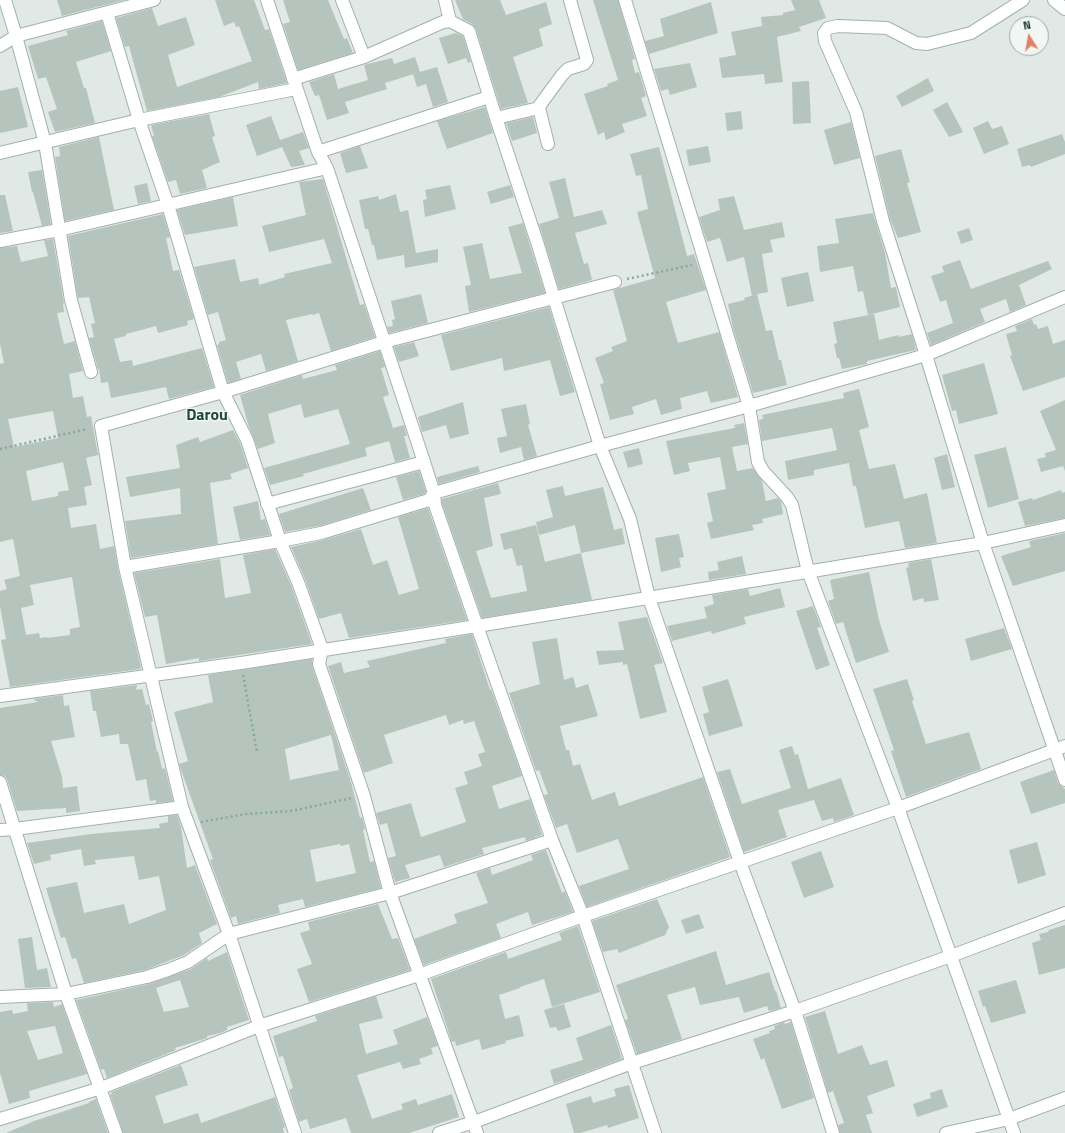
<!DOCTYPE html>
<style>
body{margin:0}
#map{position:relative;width:1065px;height:1133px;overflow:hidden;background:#e0e9e5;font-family:"Titillium Web",sans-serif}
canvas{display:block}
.north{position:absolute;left:1009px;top:16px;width:40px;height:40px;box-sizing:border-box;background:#f0f6f3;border:1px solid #9eaaa6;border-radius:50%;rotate:349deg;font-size:11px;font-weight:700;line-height:16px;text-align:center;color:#233832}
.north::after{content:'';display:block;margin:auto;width:14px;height:18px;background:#e28166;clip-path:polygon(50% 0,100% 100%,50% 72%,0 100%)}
</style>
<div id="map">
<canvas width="1065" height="1133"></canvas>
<div class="north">N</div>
</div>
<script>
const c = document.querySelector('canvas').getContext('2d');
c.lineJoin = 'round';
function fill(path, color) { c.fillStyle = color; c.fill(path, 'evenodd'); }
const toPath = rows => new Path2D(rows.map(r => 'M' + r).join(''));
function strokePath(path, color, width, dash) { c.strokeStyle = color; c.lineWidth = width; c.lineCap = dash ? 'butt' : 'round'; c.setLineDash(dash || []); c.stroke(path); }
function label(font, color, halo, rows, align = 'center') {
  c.font = font + ' "Titillium Web",sans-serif'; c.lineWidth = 3; c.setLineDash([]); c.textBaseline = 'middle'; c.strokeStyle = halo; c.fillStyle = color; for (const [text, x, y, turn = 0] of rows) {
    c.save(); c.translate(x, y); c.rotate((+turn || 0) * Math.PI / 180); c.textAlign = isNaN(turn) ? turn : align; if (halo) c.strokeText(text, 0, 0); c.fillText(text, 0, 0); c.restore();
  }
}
fill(toPath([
 [57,0,124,0,62,16],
 [215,0,254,0,265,30,269,29,287,83,259,89,258,82,219,97,147,111,129,46,125,47,116,18,152,8,158,26,186,17,195,45,168,55,177,87,252,61,239,26,236,27,234,22,224,26],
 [283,0,328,0,344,39,347,38,353,53,298,70,283,24,290,22],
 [455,0,500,0,506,15,546,2,552,24,539,29,543,46,513,57,528,103,501,109,476,29,472,24,463,19],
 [593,0,618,0,635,59,632,60,635,73,639,72,646,96,641,98,647,116,622,124,625,132,606,140,604,132,598,135,584,94,608,86,607,84,618,80],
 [791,0,819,0,826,18,799,27,801,31,777,37,783,82,765,84,764,74,722,78,719,58,736,55,731,32,762,26,761,17,783,15,783,13,795,10],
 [711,2,718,33,649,54,645,41,664,36,660,19],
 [102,21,111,51,76,62,84,88,86,88,95,123,55,132,48,112,57,109,46,77,38,79,28,46,68,35,66,31],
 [456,33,463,36,471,62,468,63,466,58,448,64,439,38],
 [415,57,420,72,385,83,387,89,345,102,349,113,327,120,319,95,315,96,309,82,334,74,338,89,368,80,364,65,392,58,394,64],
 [690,63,697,87,670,95,668,89,661,91,654,69],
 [437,67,448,102,433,107,426,84,417,87,413,74],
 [928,78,934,91,902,107,896,96],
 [809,81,811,123,793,124,792,82],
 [18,87,28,127,0,133,0,91],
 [947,102,963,132,949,137,933,110],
 [485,107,493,133,447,149,437,121],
 [741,111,743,129,727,131,725,113],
 [209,114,215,136,212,137,220,162,202,170,207,188,180,194,176,180,168,182,152,136,154,136,151,125],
 [271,116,280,140,303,132,309,148,299,151,305,165,291,167,282,147,257,156,246,125],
 [533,117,537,133,512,141,506,123],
 [988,121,992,129,1002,126,1009,144,984,154,973,128],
 [851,122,860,158,834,165,824,130],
 [1062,134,1065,142,1065,154,1031,167,1030,165,1022,167,1017,149],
 [99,137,114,210,65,221,55,157,60,156,59,147],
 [360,146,368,168,346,173,340,153],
 [708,146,711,162,689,166,686,150],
 [659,147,687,256,694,254,706,290,666,302,678,343,719,332,738,397,711,403,707,391,680,398,682,409,661,415,656,399,632,407,634,414,610,420,600,384,604,383,595,358,613,351,611,347,627,341,613,290,655,278,637,212,648,209,641,175,636,176,630,154],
 [901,149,910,182,907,183,921,232,898,238,890,219,875,156],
 [42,170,51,224,42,226,33,192,32,192,28,172],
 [565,178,574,217,602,210,607,224,575,233,584,264,588,263,592,280,559,289,539,224,559,218,549,182],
 [323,179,360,305,364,304,375,337,331,351,319,313,313,315,312,314,286,320,298,361,266,371,261,354,236,362,241,379,228,383,217,345,219,344,219,342,226,340,218,312,208,315,194,267,235,259,240,282,258,278,259,285,285,277,284,274,332,263,324,239,269,252,262,226,306,215,299,182],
 [147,183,151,201,138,204,134,186],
 [450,185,456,209,425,217,423,200,427,199,425,190],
 [510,185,514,197,491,204,487,192],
 [396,194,400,212,408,210,416,253,438,249,438,262,405,268,404,255,377,260,374,245,372,245,368,229,365,229,359,200,378,196,379,200],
 [0,195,5,195,13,231,0,233],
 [734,196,744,230,782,222,785,237,770,240,773,252,762,254,768,292,757,294,766,331,772,330,779,360,781,360,787,385,753,393,733,328,728,304,745,300,744,298,754,295,752,296,744,257,727,262,720,238,707,242,699,217,720,210,718,199],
 [233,197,238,226,185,235,177,210],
 [873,213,885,253,891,288,896,287,900,307,868,315,863,291,858,292,853,266,820,272,817,246,839,243,835,219],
 [163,214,170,237,166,238,173,271,179,270,194,319,187,321,188,325,158,333,156,326,126,334,126,336,114,339,120,362,132,360,133,366,202,348,214,387,169,399,166,387,111,398,108,382,101,383,99,369,98,369,89,338,94,337,91,324,95,323,89,297,78,298,68,236],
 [523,223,545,293,469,312,465,286,471,285,463,247,482,243,490,279,522,273,508,227],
 [969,228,973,240,961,244,957,232],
 [53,239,64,303,63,304,64,312,57,313,64,344,75,341,83,371,69,374,73,398,83,396,87,417,91,416,98,455,86,458,92,485,84,487,87,505,68,508,71,528,96,524,100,549,114,546,118,569,141,667,140,669,10,687,1,640,6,639,0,606,0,591,7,589,4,580,20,576,13,539,0,542,0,364,4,363,0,344,0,248,17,246,21,262,48,256,44,240],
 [53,411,58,438,14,447,8,419],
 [63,462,69,490,58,492,58,496,32,501,26,471],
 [72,577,80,627,70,629,70,635,47,638,47,637,40,638,39,633,26,635,21,608,34,605,30,585],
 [960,260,971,289,1048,261,1052,269,1019,285,1026,305,1010,312,1006,299,980,309,985,322,931,345,927,333,953,323,946,300,940,302,931,276,944,272,942,266],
 [808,272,814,301,787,307,781,278],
 [421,294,428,323,389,333,387,327,393,326,392,320,395,319,391,301],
 [549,307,575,392,560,396,550,360,504,371,502,358,451,371,441,335],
 [874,314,879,340,899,335,899,337,912,334,916,350,867,361,867,364,842,369,839,358,837,358,834,344,837,343,833,322],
 [1032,319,1034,325,1036,324,1038,329,1048,326,1053,344,1065,340,1065,377,1023,391,1010,356,1012,355,1006,334,1017,331,1015,326],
 [414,342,419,356,399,362,394,347],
 [380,351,385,367,381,368,389,395,383,397,393,428,404,425,407,436,404,436,410,458,395,462,389,441,365,448,367,456,303,474,304,476,270,485,264,468,350,444,342,420,338,409,304,418,301,404,268,414,275,443,258,449,248,424,240,395,302,375,303,379,337,370,335,365],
 [984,363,998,414,959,424,956,410,952,411,942,375],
 [859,389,869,427,859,430,869,469,895,464,904,499,927,493,937,543,905,548,899,521,865,528,856,486,853,486,849,463,814,470,814,475,788,480,785,461,837,450,832,428,762,441,759,420,763,419,762,415,844,398,843,393],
 [1065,400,1065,471,1063,466,1041,472,1037,459,1046,457,1045,453,1056,450,1040,411],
 [463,402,469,434,450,439,446,425,422,432,418,417],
 [526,404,530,424,528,425,537,456,524,460,521,447,500,453,497,438,507,436,501,409],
 [744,423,748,444,732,447,737,471,753,468,762,481,766,501,778,498,781,501,783,514,762,519,763,523,752,525,754,530,711,539,707,523,713,521,707,493,726,489,720,457,688,463,690,471,674,475,666,441,735,428,734,425],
 [233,430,240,443,248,468,230,474,232,479,210,483,218,544,131,558,125,521,181,514,180,488,130,497,126,477,180,468,176,445,198,437,200,442],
 [1006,447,1019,499,988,508,974,455],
 [639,448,643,464,628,468,623,452],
 [947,454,955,487,942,490,934,458],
 [478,466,480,472,439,484,437,477],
 [419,471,426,492,424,494,403,500,396,477],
 [498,483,501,494,484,498,493,546,476,551,491,598,527,591,522,565,517,566,512,548,504,550,500,534,536,525,545,562,581,553,592,600,482,618,442,503,442,499],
 [563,486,565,496,603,487,614,530,622,528,625,544,581,553,575,525,539,535,536,522,553,517,546,490],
 [363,488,371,510,319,526,285,532,279,514],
 [1061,490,1062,493,1065,492,1065,518,1025,526,1018,502,1032,498,1033,500],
 [258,501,261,520,265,519,270,535,240,540,233,507],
 [428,508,467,620,349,638,341,613,319,619,305,579,291,547,323,540,361,529,373,565,387,560,399,595,419,589,398,517],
 [1065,533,1065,571,1013,586,1001,556,1031,547,1029,541],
 [679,534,684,557,679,558,681,567,661,572,655,538],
 [275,549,291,585,312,644,199,661,199,658,166,664,157,615,145,617,134,573,220,559,225,598,251,593,243,555],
 [742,556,746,574,709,580,708,572,719,570,717,562],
 [931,559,939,600,924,602,923,598,913,601,906,568,909,567,908,563],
 [869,572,879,620,889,652,856,663,843,622,836,624,828,601,834,599,830,580],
 [780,588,785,607,744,617,746,624,712,634,711,631,672,641,667,626,707,618,704,607,714,604,712,595,748,589,750,596],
 [813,606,821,627,817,628,830,665,816,670,796,611],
 [647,617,663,663,654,665,667,712,640,719,627,664,623,665,623,662,599,665,596,651,624,650,618,622],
 [1004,628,1012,649,971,661,965,639],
 [472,634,490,690,491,689,522,776,492,786,499,809,530,799,542,835,526,841,525,837,482,848,484,854,444,867,440,855,405,865,410,878,395,882,388,858,396,856,387,823,380,825,376,813,411,803,421,837,466,822,455,788,468,784,464,772,482,766,478,754,485,752,474,721,464,724,463,720,449,725,446,715,384,735,393,763,364,773,328,666,341,662,344,673,370,667,367,661,446,643,445,639],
 [557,638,564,680,573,677,576,688,588,684,598,716,560,726,566,750,569,750,573,766,580,764,592,800,615,792,619,806,703,777,730,857,587,907,579,886,629,869,618,839,577,853,567,824,556,828,544,795,548,794,539,770,536,771,509,693,540,684,532,642],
 [312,659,312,666,351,782,360,818,362,817,365,829,363,830,370,862,374,861,381,888,305,907,303,899,278,905,280,913,238,924,236,916,231,918,210,860,213,859,181,770,179,764,188,761,174,712,213,702,208,675],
 [331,735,339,770,290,780,285,749],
 [340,844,341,846,349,844,356,873,316,882,310,850],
 [728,679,743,726,709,736,703,714,709,712,702,687],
 [907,679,914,700,912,701,926,744,969,732,981,769,906,797,891,751,894,750,873,689],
 [137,685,136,690,142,689,146,705,149,704,153,721,151,722,157,752,158,751,162,769,165,768,173,801,156,803,156,800,150,801,146,779,136,781,128,744,120,744,119,734,101,737,96,711,93,711,90,691],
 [63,695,64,706,69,705,75,737,51,741,62,777,63,788,77,786,80,811,66,813,66,808,17,811,7,779,5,776,0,775,0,708,38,702,33,699],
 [792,746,795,755,798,754,808,789,841,778,854,815,834,822,833,818,822,821,814,800,778,810,787,837,744,852,717,772,730,769,742,804,791,788,779,750],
 [1054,770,1058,783,1065,789,1065,803,1031,814,1020,782],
 [177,815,181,827,187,868,195,865,217,924,199,933,202,943,184,955,145,970,84,983,76,958,72,959,65,937,61,938,46,888,77,882,84,913,124,904,129,924,166,910,159,876,139,880,134,856,95,860,96,864,84,866,81,849,50,855,51,860,34,864,27,843,91,834,160,828,159,824,168,822,168,816],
 [1037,842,1046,875,1018,884,1009,850],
 [546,850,562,893,565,891,573,912,532,925,528,912,496,924,501,938,424,965,414,939,457,923,454,914,488,903,476,873,490,868,492,875,533,860,531,855],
 [821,851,834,887,804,898,791,862],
 [657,899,669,927,665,935,619,953,617,949,603,952,592,921],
 [378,904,392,939,398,938,410,970,309,1002,297,969,312,964,300,933,310,930,308,922],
 [699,914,704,928,686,934,681,920],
 [1065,925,1065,968,1039,975,1032,943,1041,940,1039,934,1048,932,1049,930],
 [578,926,600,992,552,1007,544,979,520,987,520,988,499,995,505,1019,519,1015,524,1036,505,1041,506,1043,482,1050,479,1039,456,1046,455,1041,452,1042,431,979,506,952,508,959,562,940,559,933],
 [32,937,37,970,47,968,51,987,25,988,18,939],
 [716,951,726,985,769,972,775,991,776,991,781,1008,769,1011,767,1006,744,1013,739,997,700,1005,695,987,667,995,682,1039,637,1054,625,1020,628,1019,616,985],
 [227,952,249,1020,227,1027,227,1030,220,1033,207,1036,207,1038,204,1039,175,1048,176,1050,107,1078,104,1069,101,1070,76,1000,149,984,191,969,207,958,208,961],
 [180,980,189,1007,164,1012,156,988],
 [1016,980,1026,1013,991,1023,985,1006,983,1007,978,991],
 [376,996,383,1018,359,1024,366,1054,398,1044,393,1030,427,1017,438,1046,431,1048,433,1054,419,1059,421,1064,403,1069,400,1062,357,1075,372,1119,403,1109,401,1104,416,1099,418,1105,452,1094,459,1117,409,1133,351,1133,346,1118,310,1129,307,1119,299,1122,289,1090,293,1088,283,1056,279,1057,273,1036,317,1021,315,1016],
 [53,1002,54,1007,62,1004,87,1074,29,1091,30,1098,9,1104,0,1073,0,1012,12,1010,13,1014,28,1011,27,1003],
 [55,1026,63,1053,38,1060,27,1031],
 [564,1004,571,1027,558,1031,556,1027,550,1028,544,1010],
 [825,1011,838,1054,862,1045,870,1065,887,1060,895,1086,867,1096,873,1113,866,1115,872,1133,840,1133,838,1125,844,1123,833,1091,828,1093,805,1017],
 [784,1022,785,1024,791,1022,814,1098,782,1109,764,1058,761,1060,753,1039,770,1033,769,1031,775,1029,774,1026],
 [611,1025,622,1059,554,1084,550,1070,583,1060,576,1038],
 [181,1065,188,1085,155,1096,164,1124,198,1113,201,1123,275,1097,285,1127,283,1128,284,1133,123,1133,110,1094,112,1094,111,1092],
 [629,1085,639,1118,608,1128,607,1125,580,1133,574,1133,566,1104,591,1096,593,1103,616,1096,614,1089],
 [942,1089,948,1107,917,1117,913,1104,931,1098,930,1093],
 [96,1099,108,1133,6,1133,34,1121,89,1103,89,1102]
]), '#b6c4be');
const minor = toPath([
 [5,0,16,36,45,143,71,300,91,372],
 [267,0,318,152,327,168,424,462,434,493,435,505,477,626,552,840,583,916,655,1133],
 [342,0,364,57],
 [445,0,450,21],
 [625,0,749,406,758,462,763,471,787,497,792,505,808,571,898,808,1014,1133],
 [1023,0,971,33,927,44,916,43,887,28,838,26,828,28,824,33,825,41,856,112,883,221,926,355,983,543,1065,780],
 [1054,0,1065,9],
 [107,13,139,120,168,205,223,392,247,440,280,541,298,582,322,649,319,664,364,796,390,893,477,1133],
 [0,46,16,36,154,0],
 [293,79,364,57,443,22,450,21,469,31,496,118,539,108],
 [496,118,538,245,554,298,600,446,630,519,649,598,740,862,795,1011,833,1133],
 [548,144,539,108,540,105,562,75,568,69,584,64,587,60,570,0],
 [318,152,489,97],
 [0,153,139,120,296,89],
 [0,241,59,230,327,168],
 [267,504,424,462],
 [125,567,280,541,321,533,429,500,434,493,600,446,749,406,926,355,1065,297],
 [0,696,241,663,477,626,983,543,1065,525],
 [0,782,66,994,116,1133],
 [0,830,15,829,182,807],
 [0,997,66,994,147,977,168,970,188,962,229,934,390,893,552,840],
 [0,1119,101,1088,259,1026,419,975,583,916,898,808,1065,746],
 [295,1133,229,934,182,807,125,567,101,426,223,392,384,342,615,282],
 [439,1133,474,1122,632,1063,795,1011,951,956,1065,913],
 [946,1133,1009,1119,1065,1098]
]);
strokePath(minor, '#a4b0ac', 14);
strokePath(toPath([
 [627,279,692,265],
 [0,449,87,429],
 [243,675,257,752],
 [201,822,246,814,291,811,352,798]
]), '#84a99d', 2.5, [2, 3]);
strokePath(minor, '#fff', 12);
label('bold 16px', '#21473d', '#f0f6f3', [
 ["Darou",207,416]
]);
</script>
